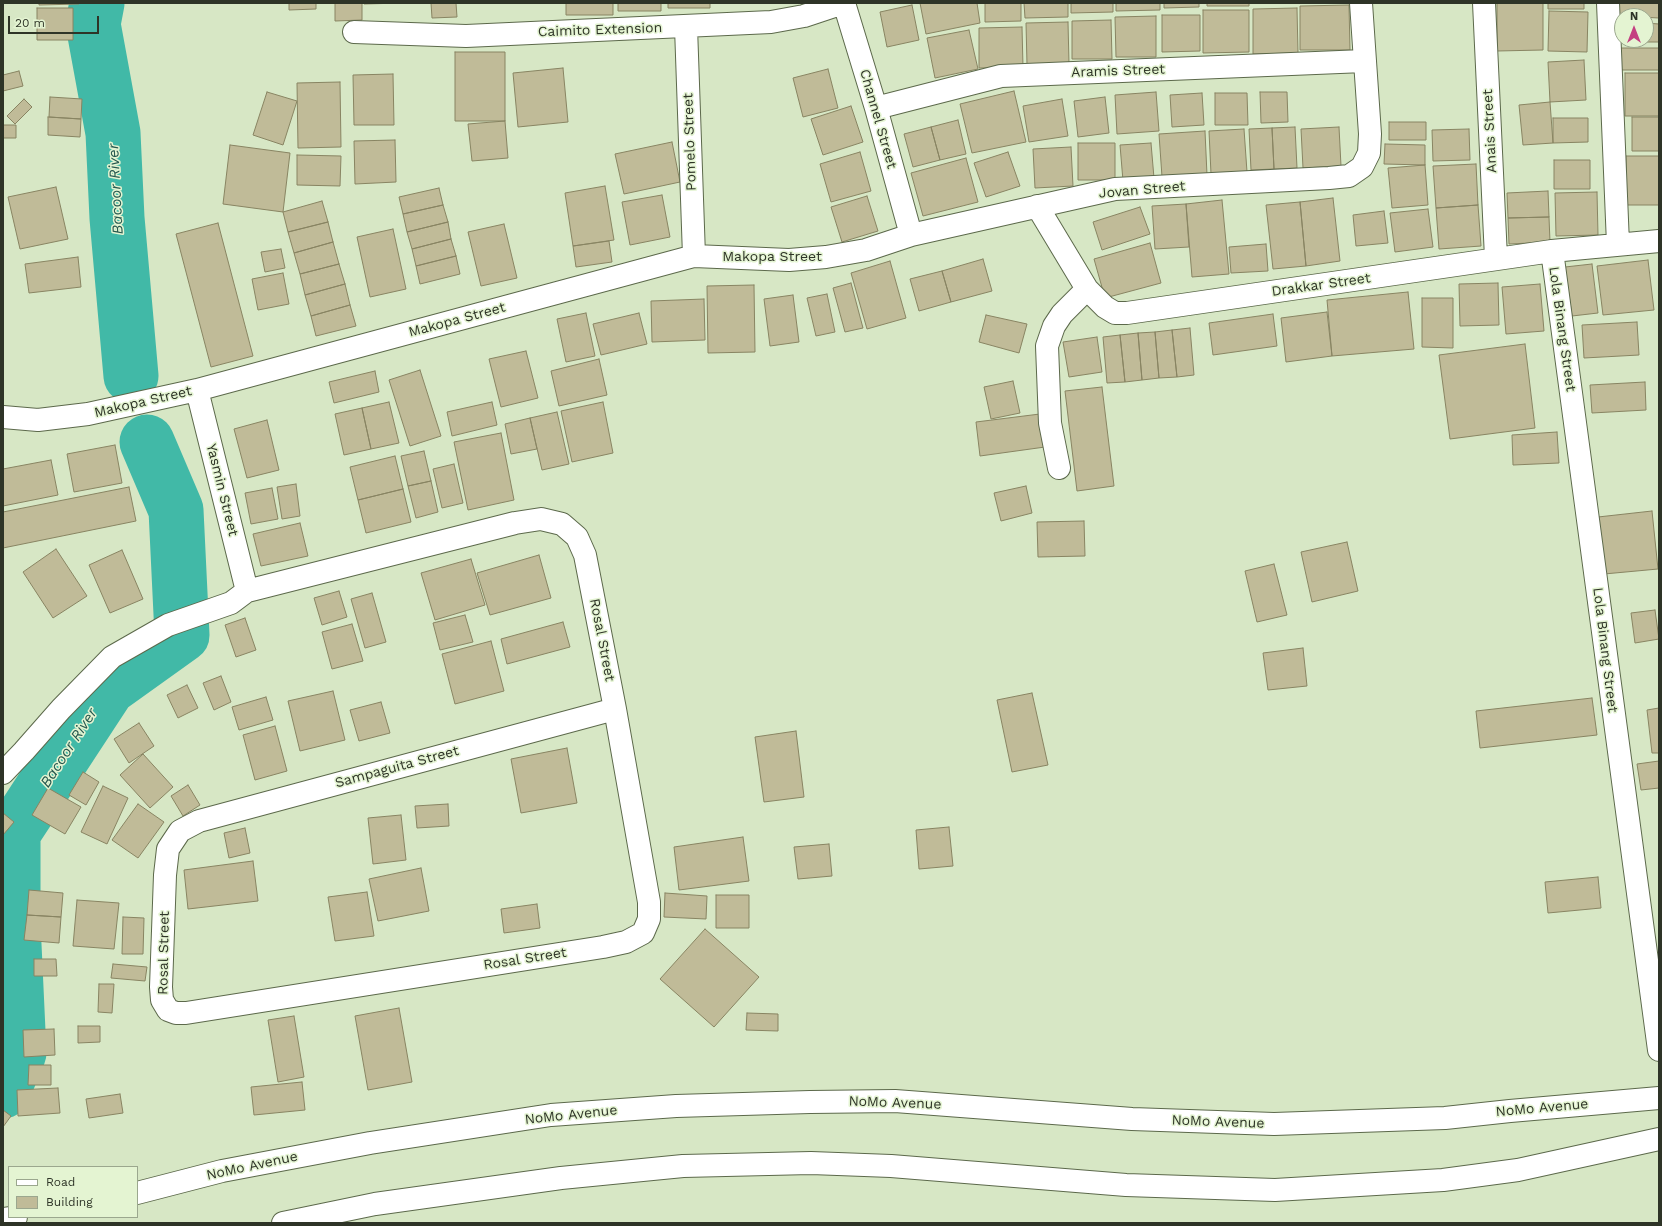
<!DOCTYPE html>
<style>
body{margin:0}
#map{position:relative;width:1662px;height:1226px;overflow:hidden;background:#d7e7c5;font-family:"Work Sans",sans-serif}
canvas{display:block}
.frame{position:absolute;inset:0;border:4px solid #2e3427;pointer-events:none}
.legend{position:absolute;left:8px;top:1166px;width:130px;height:52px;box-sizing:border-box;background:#e4f4d2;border:1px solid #9ba78e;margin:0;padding:5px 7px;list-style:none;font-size:12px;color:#2e3427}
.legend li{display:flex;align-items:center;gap:8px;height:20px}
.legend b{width:20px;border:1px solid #9ba78e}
.north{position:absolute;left:1614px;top:8px;width:40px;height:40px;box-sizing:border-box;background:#e4f4d2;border:1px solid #9ba78e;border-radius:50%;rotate:0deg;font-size:11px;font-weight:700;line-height:16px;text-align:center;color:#2e3427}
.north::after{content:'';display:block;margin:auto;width:14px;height:18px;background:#c43f81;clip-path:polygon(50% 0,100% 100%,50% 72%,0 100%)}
.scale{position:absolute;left:8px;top:16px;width:91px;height:18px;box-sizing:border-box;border:2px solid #2e3427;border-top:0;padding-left:5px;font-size:12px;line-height:14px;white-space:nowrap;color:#2e3427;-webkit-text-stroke:3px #e4f4d2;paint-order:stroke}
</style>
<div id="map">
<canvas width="1662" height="1226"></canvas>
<div class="frame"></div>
<ul class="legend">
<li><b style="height:5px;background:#fff"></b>Road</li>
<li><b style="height:11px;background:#c0bb98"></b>Building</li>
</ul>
<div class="north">N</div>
<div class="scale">20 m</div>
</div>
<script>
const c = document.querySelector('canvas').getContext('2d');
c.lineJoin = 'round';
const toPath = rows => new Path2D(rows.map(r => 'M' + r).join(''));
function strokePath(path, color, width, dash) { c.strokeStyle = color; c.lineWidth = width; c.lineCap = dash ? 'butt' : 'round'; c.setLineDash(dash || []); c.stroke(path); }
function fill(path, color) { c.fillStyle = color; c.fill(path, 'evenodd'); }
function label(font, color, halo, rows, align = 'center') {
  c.font = font + ' "Work Sans",sans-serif'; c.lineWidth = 3; c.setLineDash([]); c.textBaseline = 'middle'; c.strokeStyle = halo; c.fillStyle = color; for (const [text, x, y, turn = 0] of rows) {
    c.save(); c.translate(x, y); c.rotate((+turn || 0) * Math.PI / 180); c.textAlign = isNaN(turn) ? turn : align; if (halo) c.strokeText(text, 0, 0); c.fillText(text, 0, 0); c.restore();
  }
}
strokePath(toPath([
 [97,3,93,24,113,133,117,218,131,376],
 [3,1091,19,1053,13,923,13,833,108,688,182,635,176,510,147,442]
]), '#41b9a7', 55);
const building = toPath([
 [39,3,79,3,79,4,39,5,39,3],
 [289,3,316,3,316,9,289,10,289,3],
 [335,3,362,3,362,20,335,21,335,3],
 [364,3,402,3,364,4,364,3],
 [431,3,456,3,457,17,432,18,431,3],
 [566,3,613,3,613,15,566,15,566,3],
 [618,3,661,3,661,11,618,11,618,3],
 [668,3,710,3,710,8,668,8,668,3],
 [920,3,977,3,980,23,926,34,920,3],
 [985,3,1021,3,1021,21,985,22,985,3],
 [1024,3,1068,3,1068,17,1025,18,1024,3],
 [1071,3,1113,3,1113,12,1071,13,1071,3],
 [1116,3,1160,3,1160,10,1116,11,1116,3],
 [1164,3,1199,3,1199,7,1164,8,1164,3],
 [1207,3,1249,3,1249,6,1207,6,1207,3],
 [1497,3,1543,3,1543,50,1497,51,1497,3],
 [1548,3,1584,3,1584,9,1548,9,1548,3],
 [1617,3,1659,3,1659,18,1622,16,1622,18,1617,18,1617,3],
 [912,5,919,40,887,47,880,12,912,5],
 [1349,5,1350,50,1300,50,1300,6,1349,5],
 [37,8,73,8,73,40,37,40,37,8],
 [1297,8,1298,53,1253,54,1253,9,1297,8],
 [1203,10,1249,10,1249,52,1203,53,1203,10],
 [1549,11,1588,12,1587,52,1548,51,1549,11],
 [1162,15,1200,15,1200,51,1162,52,1162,15],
 [1156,16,1156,57,1116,57,1115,17,1156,16],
 [1111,20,1112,59,1072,59,1072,21,1111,20],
 [1068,22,1069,64,1027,65,1026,23,1068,22],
 [1616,23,1622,23,1622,40,1646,40,1646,23,1659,24,1659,42,1615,42,1616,23],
 [1022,27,1023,67,979,68,979,28,1022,27],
 [969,30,978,69,935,78,927,38,969,30],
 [1618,48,1659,48,1659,70,1618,70,1618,48],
 [455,52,505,52,505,121,455,121,455,52],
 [1584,60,1586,100,1550,102,1548,62,1584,60],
 [563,68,568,122,518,127,513,73,563,68],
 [828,69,838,108,803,117,793,78,828,69],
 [19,71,23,86,3,91,3,75,19,71],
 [1625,73,1659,73,1659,116,1625,116,1625,73],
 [393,74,394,125,354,125,353,75,393,74],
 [340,82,341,147,298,148,297,83,340,82],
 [1014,91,1026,142,972,153,960,104,1014,91],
 [267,92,297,101,283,145,253,135,267,92],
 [1156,92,1159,131,1117,134,1115,95,1156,92],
 [1260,92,1287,92,1288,122,1261,123,1260,92],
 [1202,93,1204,125,1172,127,1170,95,1202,93],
 [1215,93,1247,93,1248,125,1215,125,1215,93],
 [50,97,82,99,81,119,49,117,50,97],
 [1105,97,1109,133,1078,137,1074,101,1105,97],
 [24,99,32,107,15,124,7,116,24,99],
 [1062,99,1068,136,1029,142,1023,106,1062,99],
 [1550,102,1553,143,1523,145,1519,105,1550,102],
 [851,106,863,142,823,155,811,119,851,106],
 [48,117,81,119,80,137,48,135,48,117],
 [1632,117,1659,117,1659,151,1632,151,1632,117],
 [1553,118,1588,118,1588,142,1553,143,1553,118],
 [958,120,966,154,940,160,931,127,958,120],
 [505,121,508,158,472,161,468,124,505,121],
 [1389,122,1426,122,1426,140,1389,140,1389,122],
 [3,125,16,125,16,138,3,138,3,125],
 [931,127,940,160,913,167,904,134,931,127],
 [1295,127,1297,168,1274,169,1272,128,1295,127],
 [1339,127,1341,166,1303,168,1301,129,1339,127],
 [1272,128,1274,169,1251,170,1249,129,1272,128],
 [1244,129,1247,172,1211,174,1209,131,1244,129],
 [1469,129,1470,160,1433,161,1432,130,1469,129],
 [1205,131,1207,175,1162,177,1159,134,1205,131],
 [395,140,396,182,355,184,354,141,395,140],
 [672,142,680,182,624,194,615,154,672,142],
 [1078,143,1115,143,1115,180,1078,180,1078,143],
 [1151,143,1154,178,1123,181,1120,145,1151,143],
 [1385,144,1425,145,1425,165,1384,164,1385,144],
 [230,145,290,153,283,212,223,204,230,145],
 [1071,147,1073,186,1035,188,1033,149,1071,147],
 [860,152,871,191,831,202,820,164,860,152],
 [1008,152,1020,186,986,197,974,163,1008,152],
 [297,155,341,156,340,186,297,185,297,155],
 [1626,156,1659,156,1659,205,1626,205,1626,156],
 [966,158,978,202,923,216,911,173,966,158],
 [1554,160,1590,160,1590,189,1554,189,1554,160],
 [1476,164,1478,205,1436,208,1433,166,1476,164],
 [1425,165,1428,205,1392,208,1388,168,1425,165],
 [605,186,614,240,573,246,565,193,605,186],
 [56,187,68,239,20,249,8,197,56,187],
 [439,188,443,205,403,214,399,197,439,188],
 [1548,191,1549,217,1508,218,1507,193,1548,191],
 [1597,192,1598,235,1556,236,1555,193,1597,192],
 [662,195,670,237,630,245,622,202,662,195],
 [867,196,878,231,842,242,831,207,867,196],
 [1333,198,1340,261,1306,266,1300,202,1333,198],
 [1222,200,1229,274,1192,277,1186,204,1222,200],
 [322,201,328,222,288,232,283,212,322,201],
 [1300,202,1306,266,1273,269,1266,205,1300,202],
 [1186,204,1189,247,1155,249,1152,206,1186,204],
 [443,205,448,222,407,232,403,214,443,205],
 [1478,205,1481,246,1439,249,1436,208,1478,205],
 [1140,207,1150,234,1102,250,1093,222,1140,207],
 [1428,209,1433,247,1395,252,1390,213,1428,209],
 [1384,211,1388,243,1356,246,1353,215,1384,211],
 [1549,217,1550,242,1509,244,1508,218,1549,217],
 [328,222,333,242,294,253,288,232,328,222],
 [448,222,451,239,412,249,407,232,448,222],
 [218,223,253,356,211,367,176,234,218,223],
 [504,224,517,278,481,286,468,232,504,224],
 [393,229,406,289,370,297,357,237,393,229],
 [451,239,456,256,416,266,412,249,451,239],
 [609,241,612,262,576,267,573,246,609,241],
 [333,242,339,264,300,274,294,253,333,242],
 [1150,243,1161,283,1105,298,1094,259,1150,243],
 [1266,244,1268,271,1231,273,1229,247,1266,244],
 [281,249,285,268,265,272,261,252,281,249],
 [456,256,460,274,420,284,416,266,456,256],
 [78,257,81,287,29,293,25,264,78,257],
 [983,259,992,291,951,302,942,271,983,259],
 [1648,260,1654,310,1603,315,1597,266,1648,260],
 [890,261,906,318,867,329,851,273,890,261],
 [339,264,345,284,305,295,300,274,339,264],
 [1592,264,1598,313,1572,316,1565,267,1592,264],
 [942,271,951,302,919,311,910,279,942,271],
 [283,273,289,304,258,310,252,279,283,273],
 [851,283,863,328,845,332,833,288,851,283],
 [1498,283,1499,325,1460,326,1459,284,1498,283],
 [345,284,350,305,311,316,305,295,345,284],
 [1540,284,1544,331,1506,334,1502,287,1540,284],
 [754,285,755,352,708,353,707,286,754,285],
 [1408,292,1414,349,1332,356,1327,300,1408,292],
 [827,294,835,332,816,336,807,298,827,294],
 [793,295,799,342,770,346,764,299,793,295],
 [1422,298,1453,298,1453,348,1422,347,1422,298],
 [704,299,705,340,652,342,651,301,704,299],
 [350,305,356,326,316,336,311,316,350,305],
 [1327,312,1332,356,1286,362,1281,318,1327,312],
 [586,313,595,356,566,362,557,319,586,313],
 [639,313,647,344,601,355,593,324,639,313],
 [1273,314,1277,346,1213,355,1209,323,1273,314],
 [986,315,1027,324,1019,353,979,342,986,315],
 [1637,322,1639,355,1584,358,1582,325,1637,322],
 [1190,328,1194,375,1177,377,1172,330,1190,328],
 [1172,330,1177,377,1159,378,1155,332,1172,330],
 [1155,332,1159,378,1142,380,1138,333,1155,332],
 [1138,333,1142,380,1125,382,1120,335,1138,333],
 [1120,335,1125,382,1107,383,1103,337,1120,335],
 [1097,337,1102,372,1069,377,1063,342,1097,337],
 [1525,344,1535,428,1450,439,1439,355,1525,344],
 [526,351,538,398,501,407,489,359,526,351],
 [599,359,607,395,559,406,551,371,599,359],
 [420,370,441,436,410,446,389,380,420,370],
 [375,371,379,392,334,403,329,382,375,371],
 [1013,381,1020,413,991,419,984,387,1013,381],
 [1645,382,1646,410,1592,413,1590,385,1645,382],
 [1102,387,1114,486,1077,491,1065,391,1102,387],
 [389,402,399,443,371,449,362,408,389,402],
 [492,402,497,425,452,436,447,412,492,402],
 [603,402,613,453,572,462,561,411,603,402],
 [362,408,371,449,344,455,335,414,362,408],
 [557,412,569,464,542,470,530,418,557,412],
 [1040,414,1045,447,980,456,976,422,1040,414],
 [530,418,537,449,511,454,505,424,530,418],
 [267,420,279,470,247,478,234,429,267,420],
 [1557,432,1559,463,1513,465,1512,435,1557,432],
 [501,433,514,500,468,510,454,442,501,433],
 [115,445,122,483,74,492,67,454,115,445],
 [424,451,431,481,408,486,401,456,424,451],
 [395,456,403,489,358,500,350,467,395,456],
 [51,460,58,495,3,506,3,469,51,460],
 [454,464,463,503,442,508,433,469,454,464],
 [431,481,438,512,416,518,408,486,431,481],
 [296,484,300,516,282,519,277,487,296,484],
 [1026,486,1032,513,1001,521,994,493,1026,486],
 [129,487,136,521,3,548,3,512,129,487],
 [272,488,278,519,251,524,245,493,272,488],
 [403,489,411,522,366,533,358,500,403,489],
 [1652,511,1658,569,1604,574,1598,517,1652,511],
 [1084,521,1085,556,1038,557,1037,522,1084,521],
 [300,523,308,556,261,566,253,534,300,523],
 [1347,542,1358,591,1312,602,1301,552,1347,542],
 [56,549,87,596,53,618,23,572,56,549],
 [122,550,143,599,110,613,89,565,122,550],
 [539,555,551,598,490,615,477,573,539,555],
 [471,559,485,605,435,620,421,573,471,559],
 [1274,564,1287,615,1257,622,1245,571,1274,564],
 [339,591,347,617,322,625,314,598,339,591],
 [372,593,386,642,365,648,351,599,372,593],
 [1655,610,1659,639,1635,643,1631,613,1655,610],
 [465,615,473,642,440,650,433,623,465,615],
 [245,618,256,650,236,657,225,625,245,618],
 [563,622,570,647,507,664,501,639,563,622],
 [352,624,363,661,332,669,322,632,352,624],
 [491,641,504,691,455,704,442,654,491,641],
 [1303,648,1307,686,1268,690,1263,653,1303,648],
 [221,676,231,702,214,710,203,683,221,676],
 [187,685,198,708,178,718,167,695,187,685],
 [333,691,345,740,300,751,288,701,333,691],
 [1032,693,1048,765,1012,772,997,700,1032,693],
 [266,697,273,720,239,730,232,707,266,697],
 [1592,698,1597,735,1480,748,1476,711,1592,698],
 [381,702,390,733,359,741,350,710,381,702],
 [1659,708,1659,753,1652,753,1647,710,1659,708],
 [139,723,154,746,129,763,114,739,139,723],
 [275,726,287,771,255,780,243,735,275,726],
 [796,731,804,797,764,802,755,737,796,731],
 [567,748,577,803,521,813,511,759,567,748],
 [143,754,173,787,150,808,120,775,143,754],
 [1659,761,1659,788,1641,790,1637,764,1659,761],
 [83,772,99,782,86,805,69,795,83,772],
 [188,785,200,805,183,816,171,796,188,785],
 [103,786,128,798,107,844,81,832,103,786],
 [48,788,81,807,65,834,32,815,48,788],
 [138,804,164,822,138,858,112,840,138,804],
 [448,804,449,826,417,828,415,806,448,804],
 [3,813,14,822,3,835,3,813],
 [401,815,406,860,373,864,368,818,401,815],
 [949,827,953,866,919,869,916,830,949,827],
 [245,828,250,853,229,858,224,833,245,828],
 [743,837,749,881,679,890,674,847,743,837],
 [829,844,832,876,798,879,794,847,829,844],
 [253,861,258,901,188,909,184,870,253,861],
 [421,868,429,911,378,921,369,879,421,868],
 [1598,877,1601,908,1548,913,1545,882,1598,877],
 [29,890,63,893,61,917,27,915,29,890],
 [367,892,374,936,335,941,328,897,367,892],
 [665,893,707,896,706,919,664,917,665,893],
 [716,895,749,895,749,928,716,928,716,895],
 [77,900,119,903,114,949,73,946,77,900],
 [537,904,540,928,504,933,501,909,537,904],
 [27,915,61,917,59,943,24,940,27,915],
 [123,917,144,918,143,954,122,954,123,917],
 [705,929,759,977,714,1027,660,979,705,929],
 [34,959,56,959,57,976,34,976,34,959],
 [113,964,147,967,145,981,111,978,113,964],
 [99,984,114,984,112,1013,98,1012,99,984],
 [399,1008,412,1082,368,1090,355,1016,399,1008],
 [747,1013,778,1014,778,1031,746,1030,747,1013],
 [294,1016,304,1077,278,1082,268,1020,294,1016],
 [78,1026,100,1026,100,1042,78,1043,78,1026],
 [54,1029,55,1055,24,1057,23,1030,54,1029],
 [29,1065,51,1065,51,1085,28,1085,29,1065],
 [302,1082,305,1110,254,1115,251,1087,302,1082],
 [58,1088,60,1113,18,1116,17,1090,58,1088],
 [120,1094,123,1113,89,1118,86,1099,120,1094],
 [3,1110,11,1116,3,1127,3,1110]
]);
fill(building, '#c0bb98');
strokePath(building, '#888462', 1);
const minor = toPath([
 [844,3,876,108,911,235],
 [1484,3,1496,258],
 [1608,3,1618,244],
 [686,27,694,256],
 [354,32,466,36,771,22,804,16,843,3],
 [876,108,1001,76,1364,61],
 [1037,206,1087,289,1105,307,1115,313,1127,313,1552,251,1659,241],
 [1552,251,1659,1050],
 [197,390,247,591],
 [3,417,38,420,88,414,197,390,694,256,789,260,826,257,866,250,911,235,1115,189,1329,178,1349,176,1362,167,1369,153,1370,134,1361,3],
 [1059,468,1050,423,1047,346,1054,326,1062,314,1087,289],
 [3,773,24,751,61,709,112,657,168,625,231,603,247,591,515,523,541,519,562,524,577,537,585,555,615,709,649,902,649,919,643,933,626,942,603,947,186,1013,176,1013,168,1010,162,1000,161,987,165,875,168,849,180,831,199,821,615,709]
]);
const secondary = toPath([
 [137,1193,222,1171,370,1143,551,1115,676,1106,810,1102,895,1101,1132,1119,1274,1124,1445,1118,1510,1111,1659,1098],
 [3,1219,16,1217],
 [283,1223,375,1204,561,1178,683,1166,811,1163,891,1166,1126,1185,1275,1190,1443,1180,1518,1170,1659,1139]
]);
strokePath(minor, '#5c694b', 24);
strokePath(secondary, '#5c694b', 24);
strokePath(minor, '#fff', 22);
strokePath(secondary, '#fff', 22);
label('14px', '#2e3427', '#e4f4d2', [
 ["Caimito Extension",600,30,-2],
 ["Aramis Street",1118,71,-2],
 ["Channel Street",878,119,74],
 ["Anais Street",1490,131,-93],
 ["Pomelo Street",690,142,-92],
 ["Jovan Street",1142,190,-5],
 ["Makopa Street",772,257],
 ["Drakkar Street",1321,285,-8],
 ["Makopa Street",457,320,-15],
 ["Lola Binang Street",1562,329,82],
 ["Makopa Street",143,402,-13],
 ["Yasmin Street",222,490,76],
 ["Rosal Street",602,640,79],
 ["Lola Binang Street",1605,650,83],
 ["Sampaguita Street",397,767,-15],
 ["Rosal Street",164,953,-89],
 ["Rosal Street",525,959,-9],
 ["NoMo Avenue",895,1103,2],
 ["NoMo Avenue",1542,1108,-5],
 ["NoMo Avenue",571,1115,-6],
 ["NoMo Avenue",1218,1122,2],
 ["NoMo Avenue",252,1166,-12]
]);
label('italic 15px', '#26584f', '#e4f4d2', [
 ["Bacoor River",116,189,-93],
 ["Bacoor River",69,748,-57]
]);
</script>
